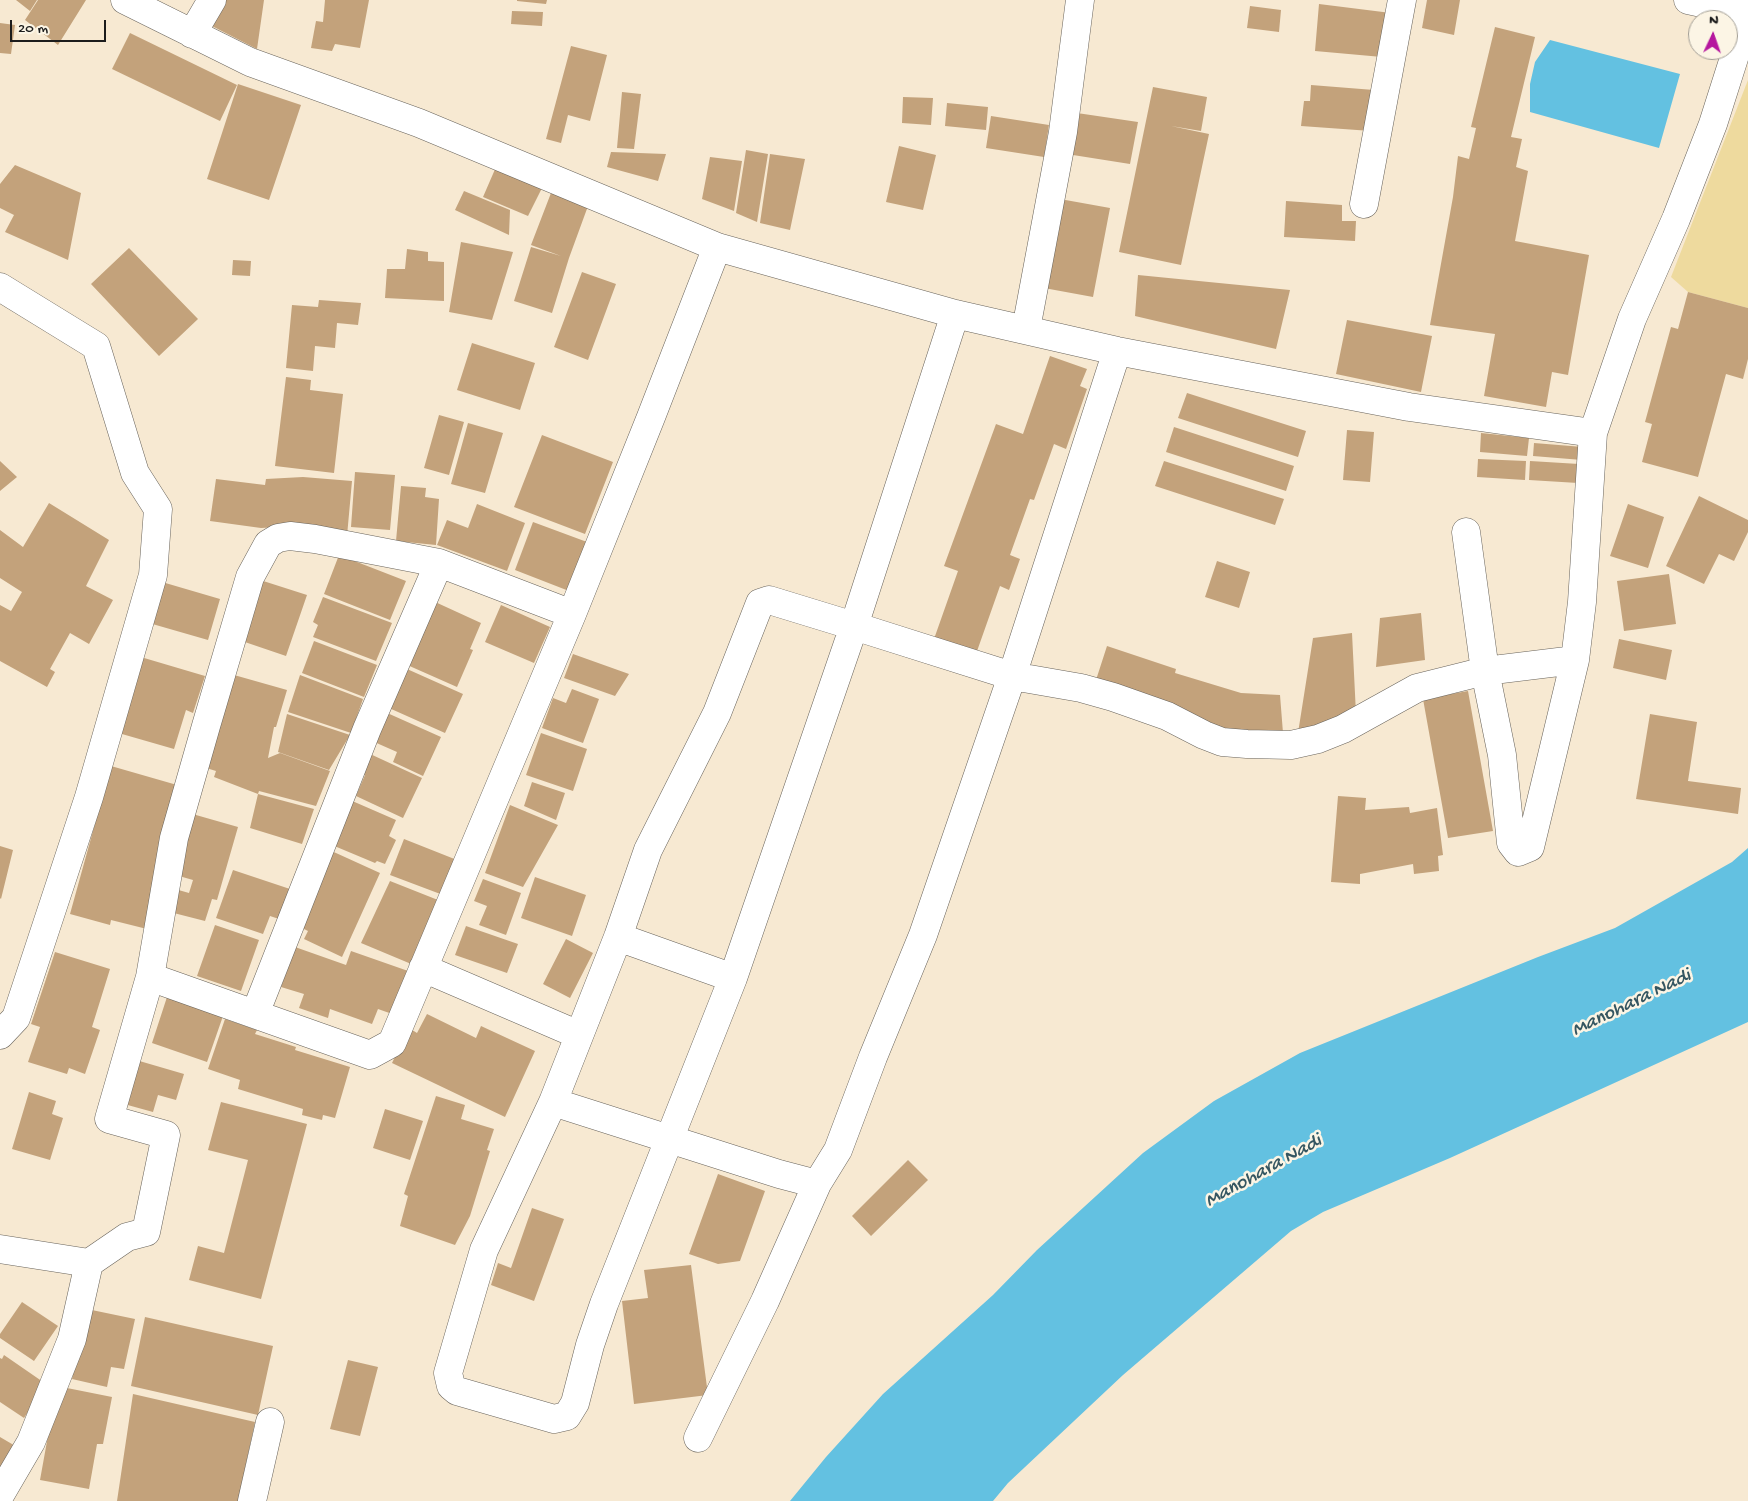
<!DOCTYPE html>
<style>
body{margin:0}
#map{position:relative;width:1748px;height:1501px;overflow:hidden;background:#f7e9d2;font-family:"Gochi Hand",sans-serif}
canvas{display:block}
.north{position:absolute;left:1688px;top:10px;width:50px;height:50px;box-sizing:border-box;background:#fcf5e5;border:1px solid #a29e95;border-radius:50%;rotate:3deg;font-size:14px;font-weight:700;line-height:20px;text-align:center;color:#1c1c1c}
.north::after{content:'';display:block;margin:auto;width:18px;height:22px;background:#b5179e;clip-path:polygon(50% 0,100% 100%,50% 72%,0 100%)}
.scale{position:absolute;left:10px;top:20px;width:96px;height:22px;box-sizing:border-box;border:2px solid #1c1c1c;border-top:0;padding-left:6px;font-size:15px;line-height:18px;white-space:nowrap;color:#1c1c1c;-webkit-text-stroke:4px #fcf5e5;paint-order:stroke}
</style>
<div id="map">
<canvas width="1748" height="1501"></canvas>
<div class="north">N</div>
<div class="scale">20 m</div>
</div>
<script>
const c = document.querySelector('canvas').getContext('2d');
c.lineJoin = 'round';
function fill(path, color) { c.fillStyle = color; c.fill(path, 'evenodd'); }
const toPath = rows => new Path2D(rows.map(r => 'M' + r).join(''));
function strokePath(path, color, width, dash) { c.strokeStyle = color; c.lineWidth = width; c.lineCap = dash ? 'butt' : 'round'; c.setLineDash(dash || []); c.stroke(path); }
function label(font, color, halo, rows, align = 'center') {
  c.font = font + ' "Gochi Hand",sans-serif'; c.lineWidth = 5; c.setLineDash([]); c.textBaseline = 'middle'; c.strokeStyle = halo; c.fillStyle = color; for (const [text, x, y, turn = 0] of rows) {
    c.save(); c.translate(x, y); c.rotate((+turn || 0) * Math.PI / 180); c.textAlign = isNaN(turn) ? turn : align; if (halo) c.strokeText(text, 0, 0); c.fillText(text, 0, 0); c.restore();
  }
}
fill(toPath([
 [1748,80,1748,308,1688,292,1671,277]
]), '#eeda9e');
fill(toPath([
 [1550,40,1680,74,1659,148,1530,112,1530,84,1535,62],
 [1748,848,1748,1022,1450,1158,1323,1212,1291,1231,1123,1375,1008,1483,993,1501,790,1501,826,1457,883,1394,993,1295,1037,1250,1143,1153,1214,1101,1300,1053,1538,957,1615,928,1732,862]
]), '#63c1e1');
fill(toPath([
 [16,0,37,0,30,11],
 [38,0,86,0,58,45,25,20],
 [223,0,264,0,257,49,210,25],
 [325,0,369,0,360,48,335,44,332,51,311,48,316,21,323,22],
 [517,0,547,0,546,4,517,1],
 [1427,0,1460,0,1454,35,1422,28],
 [1319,4,1391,13,1382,57,1315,51],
 [1250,6,1281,10,1279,32,1247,28],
 [512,11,543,12,542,26,511,24],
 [0,23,15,25,11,54,0,53],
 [1495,27,1535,37,1511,137,1522,139,1516,167,1528,171,1515,241,1589,255,1568,375,1552,372,1546,407,1484,396,1495,334,1430,325,1453,197,1458,156,1469,159,1476,128,1471,127],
 [130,33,237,85,220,121,112,69],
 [571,46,607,55,590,121,568,115,561,143,546,139],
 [238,84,301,105,269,200,207,179],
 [1311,85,1374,90,1371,131,1301,126,1304,101,1310,101],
 [1153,87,1207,97,1201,131,1171,126,1209,134,1181,265,1119,252],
 [622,92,641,94,634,149,617,148],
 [903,97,933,98,931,125,902,123],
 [947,103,988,107,986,130,945,126],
 [1077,113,1138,122,1130,164,1073,155],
 [991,116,1049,125,1044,157,986,148],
 [899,146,936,155,923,210,886,202],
 [746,150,768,154,757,222,736,213],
 [611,152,666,154,658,181,607,167],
 [770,154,805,159,790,230,760,223],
 [710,157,742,161,734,211,702,199],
 [15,165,81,193,68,260,5,232,14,215,0,208,0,184],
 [496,167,543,186,528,216,483,197],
 [464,191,510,210,509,235,455,210],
 [551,193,588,206,569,258,552,313,514,301,531,247,561,256,531,245],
 [1060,199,1110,208,1093,297,1044,288],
 [1286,201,1342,205,1342,221,1356,221,1355,241,1284,237],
 [461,242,513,252,492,320,449,312],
 [129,248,198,319,159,356,91,284],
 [407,249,428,252,428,261,444,262,444,301,385,298,387,269,405,269],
 [233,260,251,261,250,276,232,275],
 [582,272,616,284,588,360,554,347],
 [1138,275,1290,290,1276,349,1135,316],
 [1688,292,1748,308,1748,359,1743,379,1726,374,1698,477,1642,462,1652,424,1645,422,1671,327,1678,329],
 [319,300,361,303,358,325,337,323,335,348,315,346,313,371,286,368,292,305,318,307],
 [1347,320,1432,336,1421,392,1336,374],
 [472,343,535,363,520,410,457,390],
 [1050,356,1087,369,1080,386,1087,389,1066,449,1054,444,1034,500,1030,499,1010,555,1020,559,1009,590,1000,586,976,654,934,639,958,571,944,566,996,424,1023,434],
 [286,377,311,380,310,390,343,394,334,473,275,466],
 [1187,393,1306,431,1298,457,1178,418],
 [439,415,464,422,449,475,424,468],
 [468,423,503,433,485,493,451,484],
 [1174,427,1294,466,1286,491,1166,452],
 [1347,430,1374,432,1370,482,1343,480],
 [1481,433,1529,438,1527,456,1480,452],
 [542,435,613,462,585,534,514,507],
 [1534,443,1583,447,1582,460,1533,456],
 [1478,459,1526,461,1525,480,1477,477],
 [0,461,17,477,0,491],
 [1164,461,1284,499,1275,525,1155,486],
 [1530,461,1579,464,1578,483,1529,480],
 [355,472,395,475,390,530,351,527],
 [303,477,352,481,347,536,298,526,261,528,210,521,216,479,265,485,266,479],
 [401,486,426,488,425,497,439,499,436,545,396,541],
 [1699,496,1748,520,1748,532,1734,561,1719,554,1704,584,1666,566],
 [49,503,109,540,86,586,113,600,89,644,70,633,50,669,55,672,47,687,0,661,0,605,11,611,22,592,0,578,0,530,23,547],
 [477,504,525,523,507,571,437,545,447,520,468,528],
 [1628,504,1664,517,1648,568,1610,556],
 [533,522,587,542,569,591,515,570],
 [339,555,406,581,390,620,324,594],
 [1217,561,1250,572,1239,608,1205,597],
 [1669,574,1676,624,1624,631,1617,581],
 [257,579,307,595,286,656,236,639],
 [162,582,220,599,208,640,149,623],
 [323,597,392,623,376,661,313,637,318,625,313,622],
 [433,601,481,623,470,649,473,650,457,687,405,664],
 [501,605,550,627,534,663,485,642],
 [1421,613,1425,660,1376,667,1380,618],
 [1352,633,1356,714,1298,733,1313,638],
 [1619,639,1672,650,1666,680,1613,668],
 [314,641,377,665,364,697,302,673],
 [1107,646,1176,669,1175,673,1241,693,1280,695,1283,733,1230,732,1096,680],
 [573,654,629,674,615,696,564,678],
 [134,655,205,676,193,713,186,710,174,749,115,732],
 [407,669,463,694,445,733,389,708],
 [227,673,287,690,276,727,274,727,268,758,280,753,330,771,316,806,259,791,258,794,214,777,216,771,203,767],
 [300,675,363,699,351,733,288,712],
 [572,689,599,699,583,743,542,728,553,698,566,703],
 [1468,691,1493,831,1448,838,1423,699],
 [385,712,441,737,423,776,393,762,397,752,372,741],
 [287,714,350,735,329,770,278,752],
 [1650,714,1697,722,1688,781,1741,788,1738,814,1636,799],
 [541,733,587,749,573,791,526,775],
 [368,753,422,778,403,818,356,796,365,775,358,772],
 [111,766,177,785,147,929,111,920,110,925,70,914],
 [532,782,565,793,556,820,524,806],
 [258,794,314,809,302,844,250,828],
 [1338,796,1366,798,1365,810,1409,807,1410,813,1437,808,1443,855,1438,856,1439,871,1414,874,1413,864,1360,874,1360,884,1331,882],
 [350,800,396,820,389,836,396,840,385,864,377,861,375,863,332,845],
 [510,805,558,825,523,887,485,873],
 [189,813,238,827,217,900,212,899,205,921,162,910,168,887,189,893,193,880,172,874],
 [404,839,457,860,443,895,390,875],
 [0,846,13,850,1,899,0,898],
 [325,848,380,873,342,957,304,939,308,931,296,925],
 [233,870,293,890,282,920,270,916,263,934,216,918],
 [535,877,586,895,572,936,521,918],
 [483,879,521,893,506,935,479,925,487,906,474,901],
 [390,881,443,902,416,966,361,943],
 [215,925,259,940,241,991,197,976],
 [466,926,518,944,507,973,455,955],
 [566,939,593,953,570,998,543,984],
 [295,947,346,965,351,951,411,972,395,1015,378,1009,372,1024,330,1009,328,1018,299,1008,304,994,281,987],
 [55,952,110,969,92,1027,100,1030,85,1074,69,1068,67,1074,28,1062,40,1027,31,1024],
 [167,997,223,1016,207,1062,152,1043],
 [427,1014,476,1038,481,1026,535,1051,505,1117,392,1063,409,1028,417,1033],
 [225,1019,257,1030,255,1034,296,1047,295,1050,350,1067,335,1118,323,1115,322,1120,302,1115,303,1109,238,1089,240,1080,208,1069],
 [136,1060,184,1074,176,1100,158,1095,153,1112,124,1104],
 [29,1092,56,1101,52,1114,63,1118,50,1160,12,1149],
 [436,1096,465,1105,461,1119,494,1129,487,1150,490,1151,470,1216,455,1245,400,1226,408,1196,404,1194],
 [221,1102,307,1124,261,1299,189,1280,198,1246,224,1253,248,1160,208,1150],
 [385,1109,423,1121,410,1160,373,1148],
 [908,1160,928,1180,871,1236,852,1216],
 [718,1174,765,1191,740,1261,718,1264,689,1254],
 [532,1208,564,1219,534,1301,491,1285,498,1263,511,1268],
 [691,1265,708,1395,634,1404,622,1301,648,1298,644,1270],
 [22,1302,58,1326,34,1361,0,1338,0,1334],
 [87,1309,135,1319,124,1369,111,1367,107,1387,72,1379],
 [145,1317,273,1346,258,1415,131,1386],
 [4,1355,46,1384,24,1418,0,1402,0,1358,2,1359],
 [348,1360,378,1367,360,1436,330,1429],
 [57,1386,112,1397,103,1444,97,1444,89,1489,40,1480],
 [133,1394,255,1422,238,1501,117,1501],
 [0,1437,17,1447,0,1469]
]), '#c3a27b');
const minor = toPath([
 [125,0,250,62,419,123,717,247,955,314,1117,351,1409,407,1593,433],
 [1688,0,1748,13],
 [192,34,212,0],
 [1364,204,1402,0],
 [0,287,96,346,135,473,158,509,153,575,89,797,16,1018,0,1035],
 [955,314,854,626,733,978,604,1304,590,1345,575,1403,567,1416,554,1419,457,1391,451,1386,448,1373,484,1250,553,1102,618,937,648,850,717,713,760,603,769,600,854,626,1012,676,1081,688,1113,697,1167,716,1204,735,1222,742,1247,744,1291,745,1318,739,1343,729,1417,688,1485,671,1575,660],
 [1026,329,1063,132,1080,0],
 [1466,532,1485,671,1502,755,1511,843,1518,852,1530,847,1575,660,1582,602,1593,433,1632,319,1676,219,1713,124,1748,14],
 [618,937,733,978],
 [423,968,579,1035],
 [150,977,370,1055,392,1043,572,614,651,417,717,247],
 [255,1014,367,729,439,563],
 [553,1102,779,1174,817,1184,838,1150,873,1057,923,935,1012,676,1117,351],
 [0,1249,89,1263,72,1339,31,1442,0,1495],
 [89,1263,127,1237,146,1232,166,1135,109,1119,150,977,174,838,206,726,250,577,268,544,278,538,290,536,315,539,439,563,572,614],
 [698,1438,765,1301,817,1184],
 [252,1501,270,1422]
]);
strokePath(minor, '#69645c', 29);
strokePath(minor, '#fff', 28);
label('italic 20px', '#355661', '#fcf5e5', [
 ["Manohara Nadi",1632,1004,-26],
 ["Manohara Nadi",1264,1172,-29]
]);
</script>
